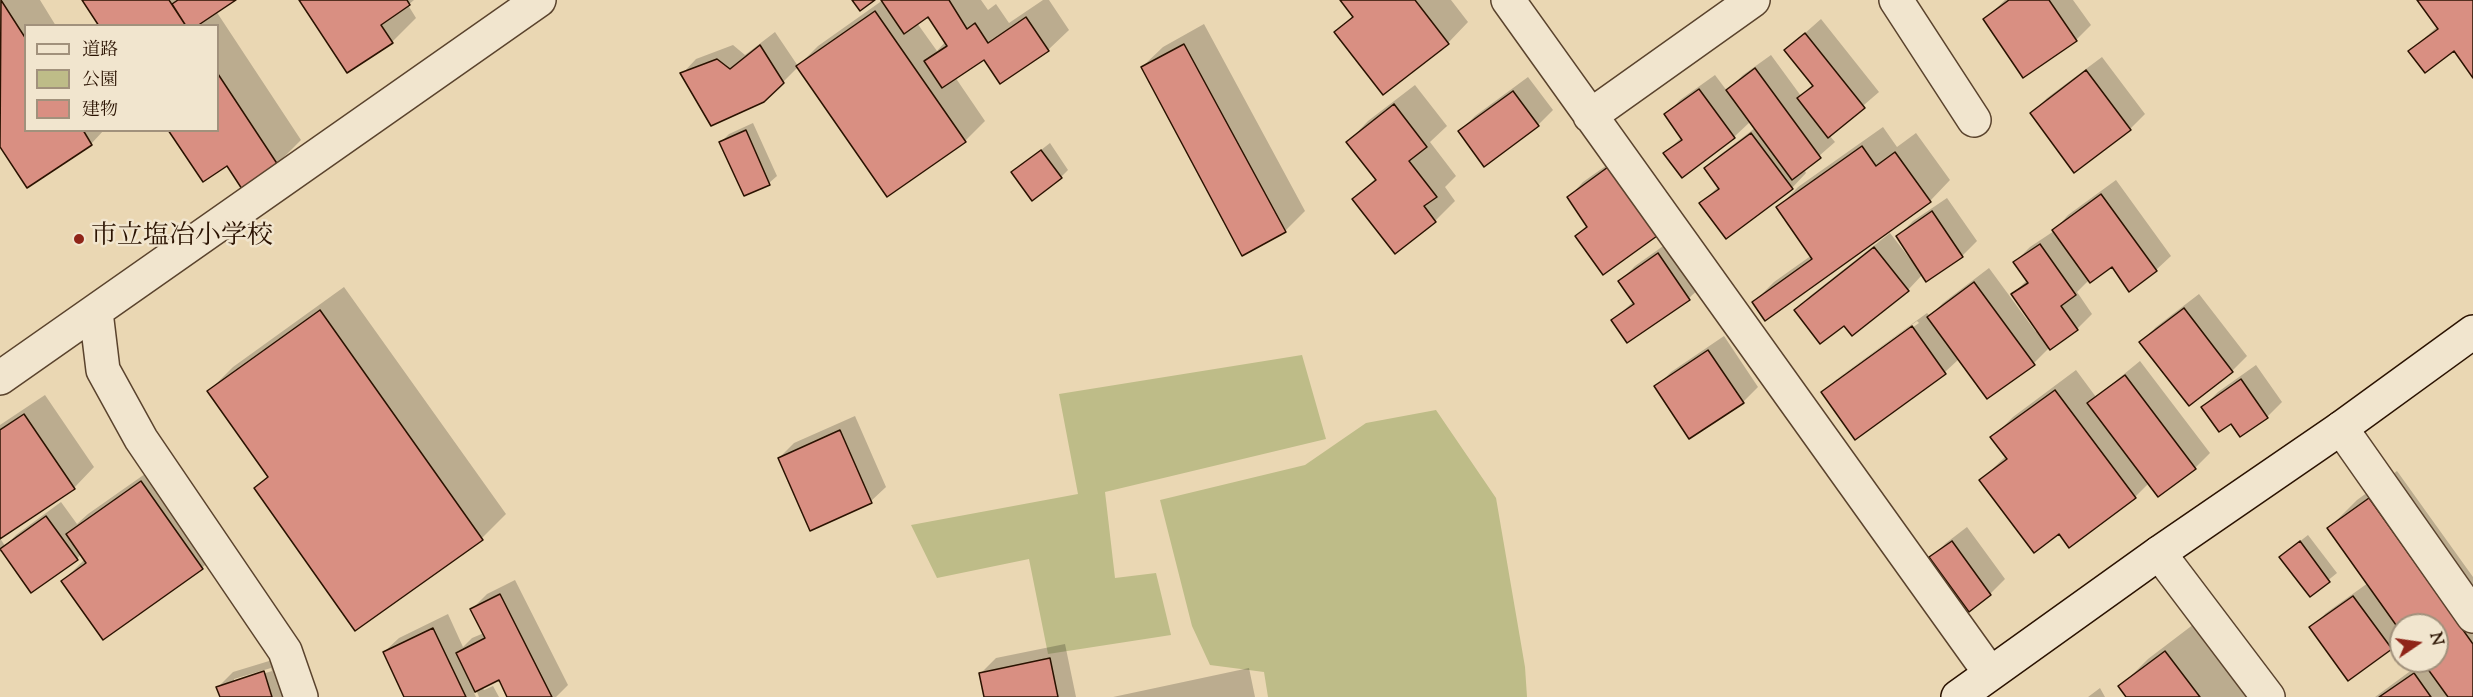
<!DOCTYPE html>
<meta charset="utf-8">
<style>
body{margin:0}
#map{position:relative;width:2473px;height:697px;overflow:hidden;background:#ead7b3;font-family:"Sorts Mill Goudy","Noto Serif JP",serif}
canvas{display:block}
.legend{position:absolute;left:24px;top:24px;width:195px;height:108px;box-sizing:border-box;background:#f1e5ce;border:2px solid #a1917c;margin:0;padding:8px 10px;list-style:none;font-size:18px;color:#2a1200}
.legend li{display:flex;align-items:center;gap:12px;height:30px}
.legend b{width:30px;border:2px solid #a1917c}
.north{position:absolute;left:2389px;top:613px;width:60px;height:60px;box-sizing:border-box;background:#f1e5ce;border:2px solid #a1917c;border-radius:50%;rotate:77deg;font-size:16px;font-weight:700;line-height:24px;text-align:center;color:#2a1200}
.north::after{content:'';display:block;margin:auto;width:21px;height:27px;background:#8f2418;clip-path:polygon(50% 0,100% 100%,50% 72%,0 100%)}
</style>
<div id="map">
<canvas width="2473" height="697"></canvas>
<ul class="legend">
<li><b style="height:8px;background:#f1e5ce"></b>道路</li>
<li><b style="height:16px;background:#bebc88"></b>公園</li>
<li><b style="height:16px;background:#d98f82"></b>建物</li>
</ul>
<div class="north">N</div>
</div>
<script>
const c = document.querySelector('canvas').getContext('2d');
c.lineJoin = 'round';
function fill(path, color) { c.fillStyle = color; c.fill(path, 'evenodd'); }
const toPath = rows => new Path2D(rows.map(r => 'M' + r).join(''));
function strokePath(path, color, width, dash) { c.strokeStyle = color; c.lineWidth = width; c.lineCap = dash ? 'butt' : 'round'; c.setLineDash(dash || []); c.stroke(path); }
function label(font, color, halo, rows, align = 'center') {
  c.font = font + ' "Sorts Mill Goudy","Noto Serif JP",serif'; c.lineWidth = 5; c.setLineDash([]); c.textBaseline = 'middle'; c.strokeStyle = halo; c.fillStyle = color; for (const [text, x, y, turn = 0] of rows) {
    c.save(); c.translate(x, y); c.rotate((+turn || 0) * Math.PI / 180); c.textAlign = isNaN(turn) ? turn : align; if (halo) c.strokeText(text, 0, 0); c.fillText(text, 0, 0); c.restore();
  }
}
fill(toPath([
 [1302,355,1326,439,1105,492,1115,578,1156,573,1171,635,1048,654,1029,559,937,578,911,525,1078,494,1059,394],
 [1436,410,1496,498,1525,667,1527,697,1268,697,1264,672,1210,665,1192,626,1160,500,1305,465,1366,423]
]), '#bebc88');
fill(toPath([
 [0,0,40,0,56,26,26,26,26,130,104,130,91,144,27,186,0,145],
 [84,0,233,0,216,11,301,140,277,164,218,130,218,26,101,26],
 [300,0,414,0,408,5,416,18,392,42],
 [883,0,981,0,988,10,996,4,1009,23,1043,0,1049,0,1069,30,1048,50,984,57,955,77,985,121,965,141,798,67,783,82,682,74,696,59,733,45,745,55,775,32,798,66,818,46],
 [929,15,946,41,937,51,917,23],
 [1342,0,1451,0,1468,22,1448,43,1336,32,1354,15],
 [2005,0,2073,0,2091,25,2076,40,1985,19],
 [2419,0,2473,0,2473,75,2455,49,2410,51,2438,26],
 [1821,19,1879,92,1829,135,1835,142,1804,169,1806,173,1792,188,1701,203,1719,186,1706,168,1721,154,1755,128,1751,121,1734,137,1665,153,1682,137,1666,115,1680,100,1715,75,1727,91,1743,75,1771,55,1801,96,1813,84,1786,50],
 [1204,24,1305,211,1285,231,1142,67,1163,47],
 [2102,57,2145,114,2130,129,2075,171,2032,113,2047,98],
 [1528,77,1553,110,1538,125,1460,131,1475,116],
 [1415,85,1447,126,1430,142,1456,176,1445,187,1455,201,1435,221,1354,199,1376,178,1348,142,1368,121],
 [753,123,777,176,769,183,721,142,729,134],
 [1883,127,1897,147,1916,133,1950,180,1930,201,1766,319,1754,302,1774,282,1812,255,1778,208,1798,187],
 [1050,143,1068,170,1061,177,1013,172],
 [1624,153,1671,220,1577,236,1587,225,1569,197,1583,182],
 [2116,180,2171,256,2156,270,2112,265,2089,280,2077,292,2092,314,2077,329,2050,347,2034,363,1959,359,1945,372,1856,438,1823,393,1838,378,1927,313,1930,316,1943,303,1989,268,2036,332,2038,330,2013,294,2027,280,2015,262,2030,247,2054,231,2068,215],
 [1917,321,1919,323,1837,382,1837,379],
 [1947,198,1977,241,1962,256,1923,274,1908,290,1844,324,1796,311,1810,296,1890,233,1911,260,1913,259,1898,236,1913,221],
 [1673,239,1704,284,1689,298,1627,341,1613,320,1634,301,1620,281,1635,266],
 [344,287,506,514,482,538,356,629,256,488,269,475,209,391,233,367],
 [2199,294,2247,356,2232,371,2189,404,2141,342,2156,327],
 [1724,336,1758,387,1743,402,1690,437,1656,387,1671,372],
 [2140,361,2210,453,2195,468,2149,483,2135,497,2059,532,1981,480,2006,456,1992,438,2013,417,2076,370,2096,397],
 [2256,365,2282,402,2267,417,2232,422,2203,407,2218,392],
 [45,395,94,467,74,488,0,538,0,425],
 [855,416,886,487,871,501,779,458,794,443],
 [162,462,222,548,202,568,63,581,85,559,81,554,77,559,2,550,0,552,0,538,5,546,16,535,61,502,77,524,88,514],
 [2397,471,2473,577,2473,697,2375,697,2424,661,2437,661,2437,625,2401,625,2401,638,2391,648,2311,628,2326,613,2368,583,2329,528,2357,500],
 [1967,527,2005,579,1990,594,1969,609,1931,558,1946,543],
 [2308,535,2337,573,2310,595,2289,550],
 [515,580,568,685,556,697,509,697,500,678,482,687,484,690,493,686,499,697,479,697,477,692,474,693,476,697,406,697,384,652,399,638,448,614,463,647,472,638,484,633,472,609,487,594],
 [2194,624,2249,697,2128,697,2120,687,2148,659],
 [1065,644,1076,697,986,697,981,673,996,658],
 [279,658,284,697,221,697,218,687,233,672],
 [271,668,272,671,234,683,234,679],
 [1249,668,1255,697,1113,697],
 [2100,688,2105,697,2088,697]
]), '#0003');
const building = toPath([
 [1,0,26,39,26,130,83,130,92,145,27,188,0,147,1,0],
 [82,0,169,0,186,26,99,26,82,0],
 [178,0,236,0,197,26,186,26,172,4,178,0],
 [299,0,407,0,410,5,381,25,393,43,347,73,299,0],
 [852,0,875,0,860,11,852,0],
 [881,0,949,0,967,29,975,23,988,43,1026,17,1049,51,1000,84,984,60,942,88,924,61,947,46,928,17,904,34,881,0],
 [1340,0,1415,0,1449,44,1383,95,1334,32,1353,17,1340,0],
 [2009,0,2049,0,2077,41,2023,78,1983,19,2009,0],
 [2417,0,2473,0,2473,78,2454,51,2425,73,2408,51,2438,29,2417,0],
 [875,11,966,142,887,197,796,66,875,11],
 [1805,33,1865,108,1828,138,1797,98,1813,86,1784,50,1805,33],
 [1184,44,1286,232,1242,256,1141,67,1184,44],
 [760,45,784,83,764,102,711,126,680,73,717,59,730,69,760,45],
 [1755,68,1821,158,1792,180,1726,90,1755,68],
 [2086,70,2131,130,2074,173,2030,113,2086,70],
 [218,74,278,165,242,189,227,166,203,182,168,130,218,130,218,74],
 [1699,89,1735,138,1682,178,1663,153,1682,140,1664,114,1699,89],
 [1513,91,1539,126,1484,167,1458,131,1513,91],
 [1394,104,1427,147,1409,161,1437,197,1424,206,1436,222,1395,254,1352,199,1376,180,1346,142,1394,104],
 [746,130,770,185,744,196,719,142,746,130],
 [1751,133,1793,189,1726,239,1699,203,1719,189,1704,168,1751,133],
 [1862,146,1876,166,1895,152,1931,202,1765,321,1752,302,1812,259,1776,207,1862,146],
 [1041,150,1062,178,1032,201,1011,172,1041,150],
 [1608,167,1657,236,1603,275,1575,236,1587,227,1567,197,1608,167],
 [2101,194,2157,271,2129,292,2112,267,2090,283,2052,230,2101,194],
 [1932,211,1963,257,1926,282,1896,236,1932,211],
 [2040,244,2076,295,2061,306,2078,330,2050,350,2011,294,2028,283,2013,262,2040,244],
 [1874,247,1909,291,1852,336,1844,326,1820,344,1794,310,1874,247],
 [1658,253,1690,300,1627,343,1611,320,1634,304,1618,281,1658,253],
 [1974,282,2035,365,1987,399,1927,317,1974,282],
 [2184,308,2233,372,2189,406,2139,342,2184,308],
 [320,310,483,540,355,631,254,488,268,477,207,391,320,310],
 [1912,326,1946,374,1855,440,1821,392,1912,326],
 [1708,350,1744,403,1689,439,1654,386,1708,350],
 [2125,375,2196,469,2158,497,2087,403,2125,375],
 [2241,379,2268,418,2240,437,2231,424,2219,432,2201,407,2241,379],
 [2055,390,2136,498,2069,548,2059,534,2034,553,1979,480,2007,459,1990,437,2055,390],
 [24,414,75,489,0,539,0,430,24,414],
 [840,430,872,503,810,531,778,458,840,430],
 [141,481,203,569,103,640,61,581,86,563,66,534,141,481],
 [2369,498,2473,644,2473,697,2448,697,2422,661,2437,661,2437,625,2401,625,2401,632,2327,528,2369,498],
 [46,516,78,560,31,593,0,549,46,516],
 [1952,541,1991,595,1969,612,1929,557,1952,541],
 [2300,541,2330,582,2310,597,2279,557,2300,541],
 [500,594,552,697,507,697,499,680,475,692,456,653,485,638,470,609,500,594],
 [2353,596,2392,649,2348,681,2309,627,2353,596],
 [433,628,466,697,404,697,383,652,433,628],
 [2165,651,2200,697,2126,697,2118,686,2165,651],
 [1050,658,1058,697,984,697,979,673,1050,658],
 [264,671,272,697,220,697,216,687,264,671],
 [2414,673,2431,697,2379,697,2414,673]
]);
fill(building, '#d98f82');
strokePath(building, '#2a1200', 1.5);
const street = toPath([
 [1508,0,1990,673],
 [1896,0,1974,120],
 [1590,116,1753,0],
 [96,312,103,370,141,439,285,651,301,697],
 [0,378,539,0],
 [2341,428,2473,616],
 [2159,553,2268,697]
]);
const secondary = toPath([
 [1958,697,2159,553,2341,428,2473,332]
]);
strokePath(street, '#5a432d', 36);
strokePath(secondary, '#2a1200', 36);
strokePath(street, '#f1e5ce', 33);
strokePath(secondary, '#f1e5ce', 33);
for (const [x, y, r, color] of [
 [79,239,6,"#8f2418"]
]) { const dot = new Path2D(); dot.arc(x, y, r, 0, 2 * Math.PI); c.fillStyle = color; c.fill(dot); strokePath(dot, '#f1e5ce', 2); }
label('26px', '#2a1200', '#f1e5ce', [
 ["市立塩冶小学校",91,239]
], 'left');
</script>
